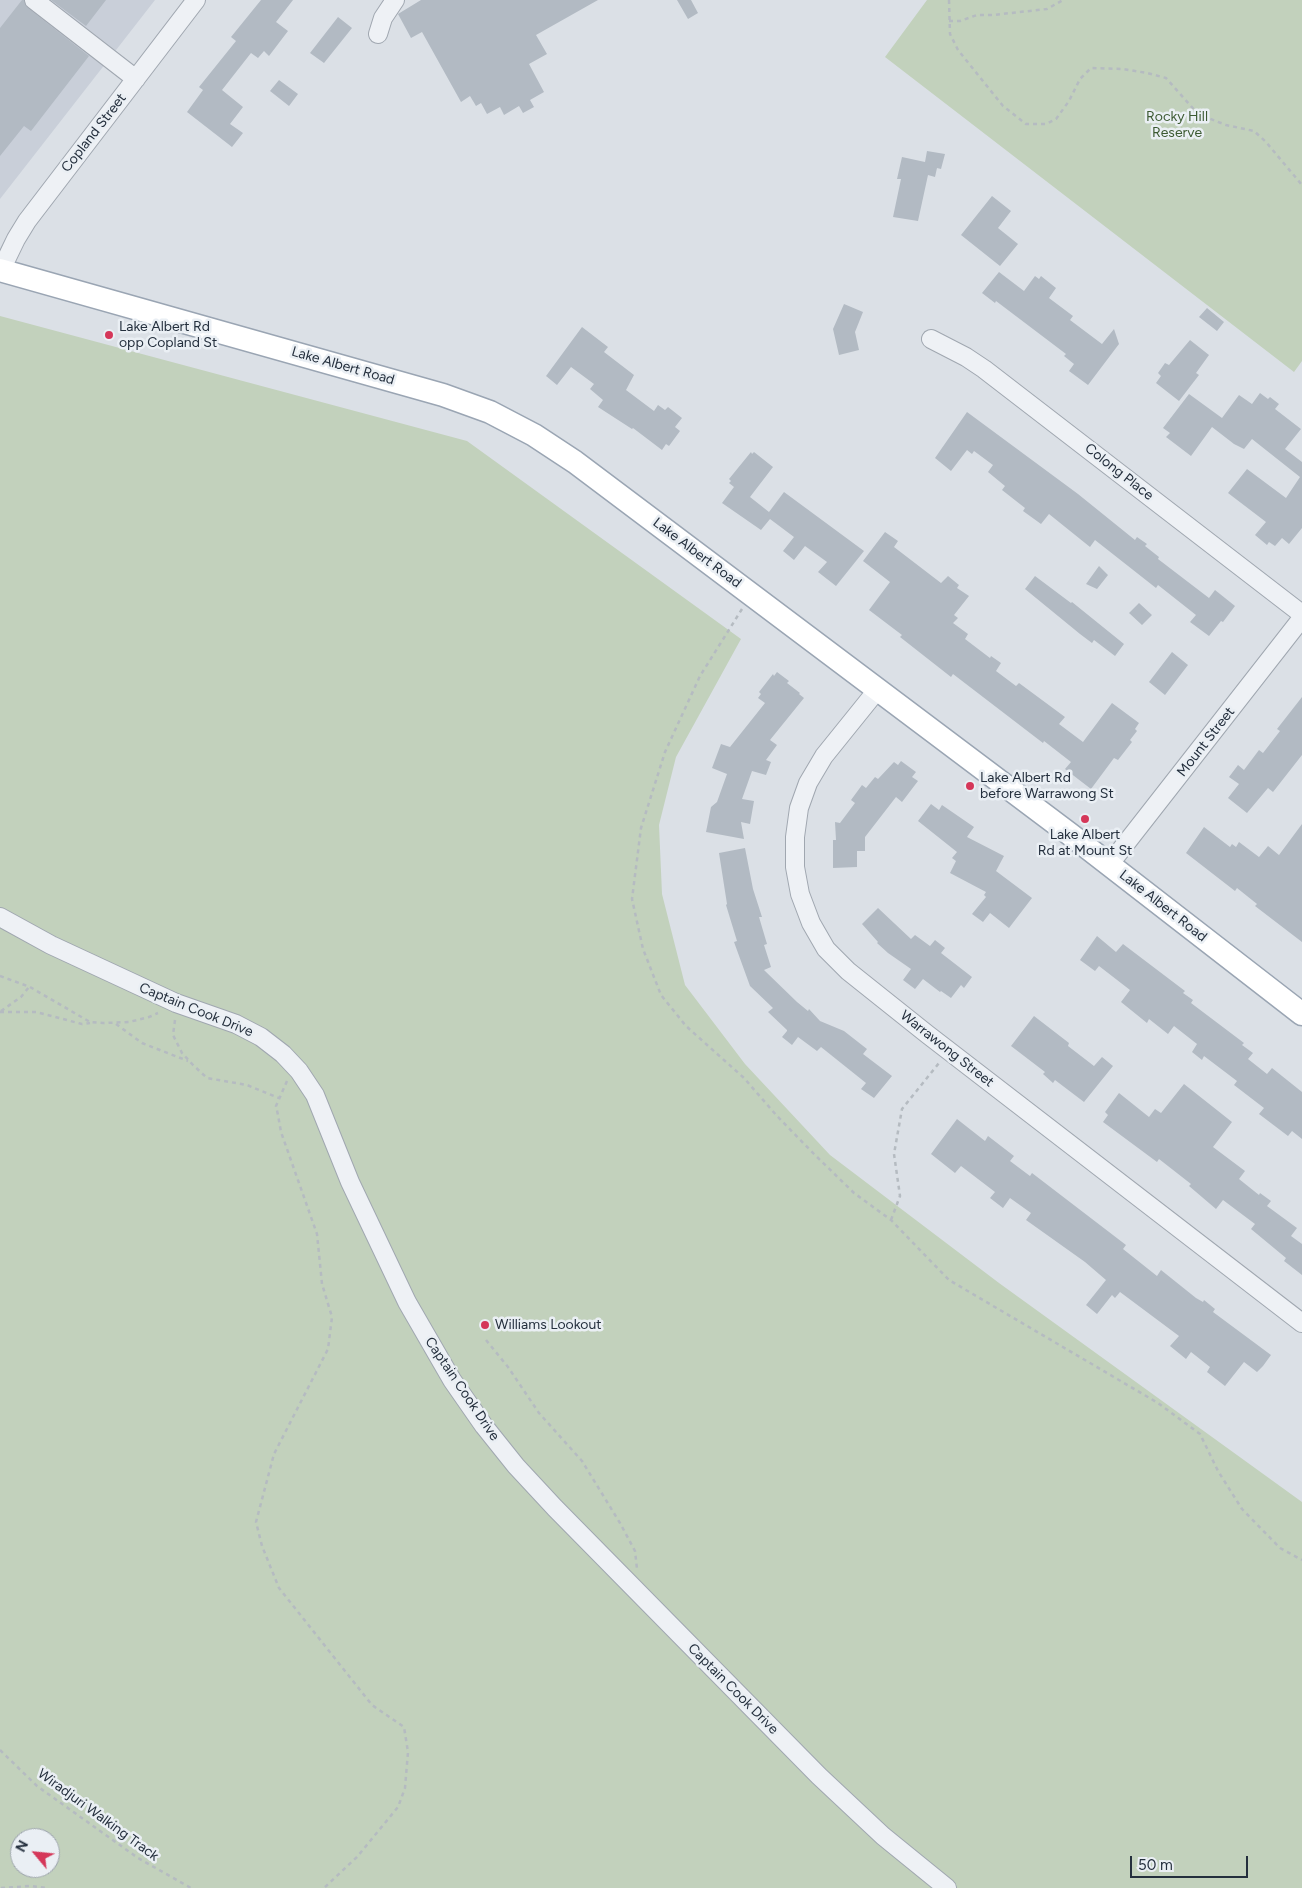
<!DOCTYPE html>
<style>
body{margin:0}
#map{position:relative;width:1302px;height:1888px;overflow:hidden;background:#dbe0e6;font-family:Figtree,sans-serif}
canvas{display:block}
.north{position:absolute;left:10px;top:1828px;width:50px;height:50px;box-sizing:border-box;background:#eaeff4;border:1px solid #9ba2ab;border-radius:50%;rotate:298deg;font-size:14px;font-weight:700;line-height:20px;text-align:center;color:#242f3d}
.north::after{content:'';display:block;margin:auto;width:18px;height:22px;background:#d53759;clip-path:polygon(50% 0,100% 100%,50% 72%,0 100%)}
.scale{position:absolute;left:1130px;top:1856px;width:118px;height:22px;box-sizing:border-box;border:2px solid #242f3d;border-top:0;padding-left:6px;font-size:15px;line-height:18px;white-space:nowrap;color:#242f3d;-webkit-text-stroke:4px #eaeff4;paint-order:stroke}
</style>
<div id="map">
<canvas width="1302" height="1888"></canvas>
<div class="north">N</div>
<div class="scale">50 m</div>
</div>
<script>
const c = document.querySelector('canvas').getContext('2d');
c.lineJoin = 'round';
function fill(path, color) { c.fillStyle = color; c.fill(path, 'evenodd'); }
const toPath = rows => new Path2D(rows.map(r => 'M' + r).join(''));
function strokePath(path, color, width, dash) { c.strokeStyle = color; c.lineWidth = width; c.lineCap = dash ? 'butt' : 'round'; c.setLineDash(dash || []); c.stroke(path); }
function label(font, color, halo, rows, align = 'center') {
  c.font = font + ' Figtree,sans-serif'; c.lineWidth = 5; c.setLineDash([]); c.textBaseline = 'middle'; c.strokeStyle = halo; c.fillStyle = color; for (const [text, x, y, turn = 0] of rows) {
    c.save(); c.translate(x, y); c.rotate((+turn || 0) * Math.PI / 180); c.textAlign = isNaN(turn) ? turn : align; if (halo) c.strokeText(text, 0, 0); c.fillText(text, 0, 0); c.restore();
  }
}
fill(toPath([
 [0,0,155,0,0,199]
]), '#c9cfd9');
fill(toPath([
 [927,0,1302,0,1302,361,1294,372,885,57],
 [0,316,467,441,741,639,676,757,659,825,662,894,685,985,745,1064,830,1155,999,1283,1302,1502,1302,1888,0,1888],
 [20,1838,50,1838,50,1868,20,1868]
]), '#c2d1bc');
fill(toPath([
 [22,0,24,0,28,8,89,56,31,131,24,126,0,156,0,28],
 [51,0,106,0,86,26],
 [261,0,293,0,276,22,288,31,269,56,264,51,258,58,251,53,222,90,243,107,230,124,243,133,232,147,187,112,203,90,199,87,236,41,231,37],
 [421,0,598,0,536,35,547,54,529,64,544,92,530,100,534,107,523,113,519,106,504,115,500,107,487,114,481,103,476,106,470,96,461,102,422,32,411,38,398,14],
 [677,0,691,0,698,13,688,19],
 [338,17,352,28,324,63,310,53],
 [279,80,298,94,289,106,270,91],
 [927,151,945,154,941,169,937,168,935,177,928,175,918,221,893,217,901,179,897,179,902,157,925,162],
 [992,196,1011,211,998,228,1018,244,1000,266,961,235],
 [999,272,1024,291,1035,276,1039,279,1041,276,1056,288,1049,298,1073,316,1070,320,1102,344,1114,329,1119,344,1088,385,1069,371,1074,364,1064,356,1066,354,996,301,995,303,982,293],
 [844,304,863,312,855,332,859,350,839,355,833,329],
 [1207,308,1224,322,1217,331,1199,317],
 [582,327,608,347,604,352,634,375,626,390,654,411,658,405,665,410,668,407,682,418,675,427,680,431,669,446,666,444,662,450,633,428,632,429,598,407,603,400,590,389,594,384,571,367,557,385,546,376],
 [1190,340,1209,355,1196,373,1199,375,1179,401,1156,383,1161,376,1158,373,1165,363,1169,365],
 [1260,393,1268,399,1270,397,1279,404,1275,409,1301,429,1285,449,1302,462,1302,528,1289,544,1282,538,1275,546,1269,542,1267,545,1255,535,1266,522,1228,493,1247,469,1286,498,1300,477,1252,439,1244,449,1234,444,1212,427,1191,456,1166,437,1170,433,1163,428,1189,394,1222,418,1239,395,1252,404],
 [967,412,1078,494,1135,540,1137,537,1147,544,1145,546,1159,557,1158,559,1209,598,1215,590,1235,606,1223,622,1221,621,1209,636,1190,622,1196,615,1158,585,1156,588,1095,540,1090,547,1049,514,1041,524,1023,511,1025,508,1002,490,1005,486,988,472,993,465,974,451,972,454,967,450,951,471,935,458],
 [751,452,752,454,754,452,773,467,750,497,769,512,784,492,864,551,836,586,818,572,827,562,805,546,794,560,783,551,794,537,770,519,761,530,722,503,734,487,729,483,731,481,729,479],
 [885,532,898,541,894,547,941,583,948,576,959,585,957,588,969,596,954,615,958,618,953,623,968,634,965,639,990,658,991,656,1001,663,996,671,1016,686,1019,683,1065,717,1059,724,1083,742,1112,703,1139,723,1135,729,1137,731,1130,740,1132,742,1118,760,1114,758,1091,789,1065,769,1071,762,1044,741,1043,743,953,674,951,677,900,637,902,635,869,610,890,582,863,561],
 [1099,566,1108,575,1097,589,1086,584],
 [1035,576,1071,603,1072,602,1124,644,1115,656,1094,640,1092,643,1080,634,1025,589],
 [1139,603,1152,615,1142,625,1129,613],
 [1172,652,1188,665,1165,695,1149,682],
 [777,672,789,681,787,683,800,693,799,694,804,698,770,740,777,745,766,760,771,762,766,775,752,771,742,799,754,801,750,824,741,822,744,839,706,832,711,807,717,802,727,774,712,768,721,744,730,747,765,703,758,698,761,694,759,692,773,674,774,676],
 [1302,697,1302,755,1273,792,1268,788,1247,813,1228,798,1239,784,1229,777,1238,765,1244,770,1259,750,1263,753,1280,731,1277,729],
 [901,761,916,772,912,777,918,781,902,802,896,797,865,837,865,851,857,851,857,867,833,868,833,840,836,840,835,822,840,823,855,803,851,800,862,785,866,788,875,777,878,779,894,762,898,765],
 [931,804,939,810,942,805,974,827,967,837,1004,856,996,871,1032,898,1009,928,990,913,983,922,972,914,986,897,984,895,986,892,950,873,956,861,952,858,957,852,918,821],
 [1302,824,1302,942,1255,906,1257,904,1237,888,1235,891,1186,853,1204,827,1230,847,1232,844,1236,847,1239,842,1259,857,1268,846,1279,855],
 [745,848,753,889,762,917,759,917,767,944,764,945,771,967,764,970,797,1002,808,1011,809,1009,820,1021,844,1031,867,1049,863,1054,892,1076,874,1098,861,1089,866,1083,821,1047,817,1051,798,1037,792,1045,782,1037,787,1031,787,1030,768,1012,773,1008,750,986,734,942,737,941,726,905,727,904,719,853],
 [878,908,911,939,915,935,930,946,935,940,945,948,941,953,972,977,964,988,961,985,951,998,941,991,940,992,923,979,915,989,903,980,911,969,888,953,877,943,878,942,862,924],
 [1097,936,1116,952,1123,944,1185,991,1183,993,1193,1000,1191,1003,1244,1043,1242,1045,1253,1053,1248,1059,1267,1074,1272,1068,1302,1092,1302,1139,1292,1131,1288,1136,1259,1114,1264,1108,1234,1085,1237,1081,1204,1056,1202,1060,1192,1052,1197,1044,1174,1026,1168,1034,1149,1019,1147,1023,1121,1002,1130,990,1099,966,1095,971,1080,960],
 [1034,1016,1069,1043,1068,1046,1094,1066,1102,1057,1113,1066,1084,1102,1055,1080,1053,1083,1043,1074,1045,1072,1011,1046],
 [1184,1084,1232,1122,1213,1147,1245,1171,1239,1179,1259,1195,1260,1193,1271,1201,1267,1206,1297,1228,1291,1236,1302,1244,1302,1275,1284,1261,1286,1258,1251,1229,1255,1224,1223,1200,1216,1209,1189,1186,1191,1184,1159,1159,1157,1162,1103,1122,1108,1115,1105,1112,1119,1093,1149,1117,1155,1109,1161,1113],
 [957,1119,985,1141,988,1136,1014,1156,1010,1161,1030,1176,1032,1173,1126,1245,1123,1249,1157,1276,1161,1270,1196,1298,1203,1302,1204,1300,1215,1309,1213,1312,1271,1355,1263,1366,1257,1372,1244,1362,1225,1386,1207,1372,1210,1367,1191,1352,1186,1359,1170,1346,1179,1336,1120,1292,1115,1298,1112,1295,1097,1314,1086,1305,1106,1280,1085,1262,1026,1220,1031,1213,1010,1198,1003,1208,990,1198,995,1192,961,1166,955,1173,931,1154]
]), '#b2bac3');
const minor = toPath([
 [34,0,136,79],
 [378,34,383,18,395,0],
 [1,270,16,239,27,221,196,0],
 [931,339,966,357,984,369,1302,614],
 [878,689,824,756,808,783,799,808,795,837,795,867,800,894,811,923,826,949,848,971,927,1034,1302,1323],
 [1109,865,1302,618],
 [0,917,51,945,176,1003,236,1024,261,1037,283,1054,299,1071,315,1095,350,1182,407,1302,452,1380,484,1426,516,1466,555,1508,819,1776,883,1836,947,1888]
]);
const major = toPath([
 [0,270,443,395,490,412,534,435,575,462,1071,835,1302,1014]
]);
strokePath(minor, '#a0a7b0', 20);
strokePath(major, '#9aa5b3', 25);
strokePath(toPath([
 [949,0,950,34,958,50,1003,106,1026,124,1046,124,1056,119,1069,101,1080,79,1091,68,1123,69,1147,73,1166,78,1198,114,1226,125,1254,131,1266,142,1302,185],
 [949,21,960,21,977,15,993,15,1047,9,1063,0],
 [742,609,700,676,665,752,641,828,632,899,643,949,661,995,686,1026,744,1078,777,1116,814,1154,854,1193,891,1220,949,1280,1158,1403,1200,1434,1218,1471,1242,1509,1280,1548,1302,1560],
 [0,976,30,987,90,1022,103,1023,129,1022,149,1017,158,1013],
 [1,1011,21,997,29,987],
 [0,1012,36,1012,82,1024,90,1023],
 [175,1020,173,1035,182,1053,193,1065,207,1078,247,1085,279,1098],
 [116,1024,142,1043,188,1061],
 [287,1081,276,1106,278,1115,281,1132,317,1234,322,1284,332,1317,328,1349,274,1454,256,1522,262,1546,279,1588,372,1705,404,1727,408,1752,405,1788,398,1807,357,1857,324,1888],
 [891,1220,900,1196,894,1154,902,1109,939,1063],
 [486,1340,508,1367,539,1413,582,1461,620,1523,635,1551,637,1569],
 [0,1750,37,1786,138,1858,191,1888],
 [1,1888,30,1886,48,1888]
]), '#b5bbc1', 2.5, [4, 4]);
strokePath(minor, '#eef1f5', 18);
strokePath(major, '#fff', 22);
for (const [x, y, r, color] of [
 [109,335,5,"#d53759"],
 [970,786,5,"#d53759"],
 [1085,819,5,"#d53759"],
 [485,1325,5,"#d53759"]
]) { const dot = new Path2D(); dot.arc(x, y, r, 0, 2 * Math.PI); c.fillStyle = color; c.fill(dot); strokePath(dot, '#eaeff4', 2); }
label('14px', '#3b5931', '#eaeff4', [
 ["Rocky Hill",1177,117],
 ["Reserve",1177,133]
]);
label('14px', '#242f3d', '#eaeff4', [
 ["Copland Street",94,133,-52],
 ["Lake Albert Road",343,366,16],
 ["Colong Place",1119,472,38],
 ["Lake Albert Road",697,553,37],
 ["Mount Street",1206,742,-52],
 ["Lake Albert Road",1163,906,38],
 ["Captain Cook Drive",196,1010,22],
 ["Warrawong Street",947,1049,38],
 ["Captain Cook Drive",462,1389,56],
 ["Captain Cook Drive",733,1689,45],
 ["Wiradjuri Walking Track",98,1815,36]
]);
label('14px', '#242f3d', '#eaeff4', [
 ["Lake Albert Rd",119,327],
 ["opp Copland St",119,343],
 ["Lake Albert Rd",980,778],
 ["before Warrawong St",980,794],
 ["Lake Albert",1085,835,"center"],
 ["Rd at Mount St",1085,851,"center"],
 ["Williams Lookout",495,1325]
], 'left');
</script>
